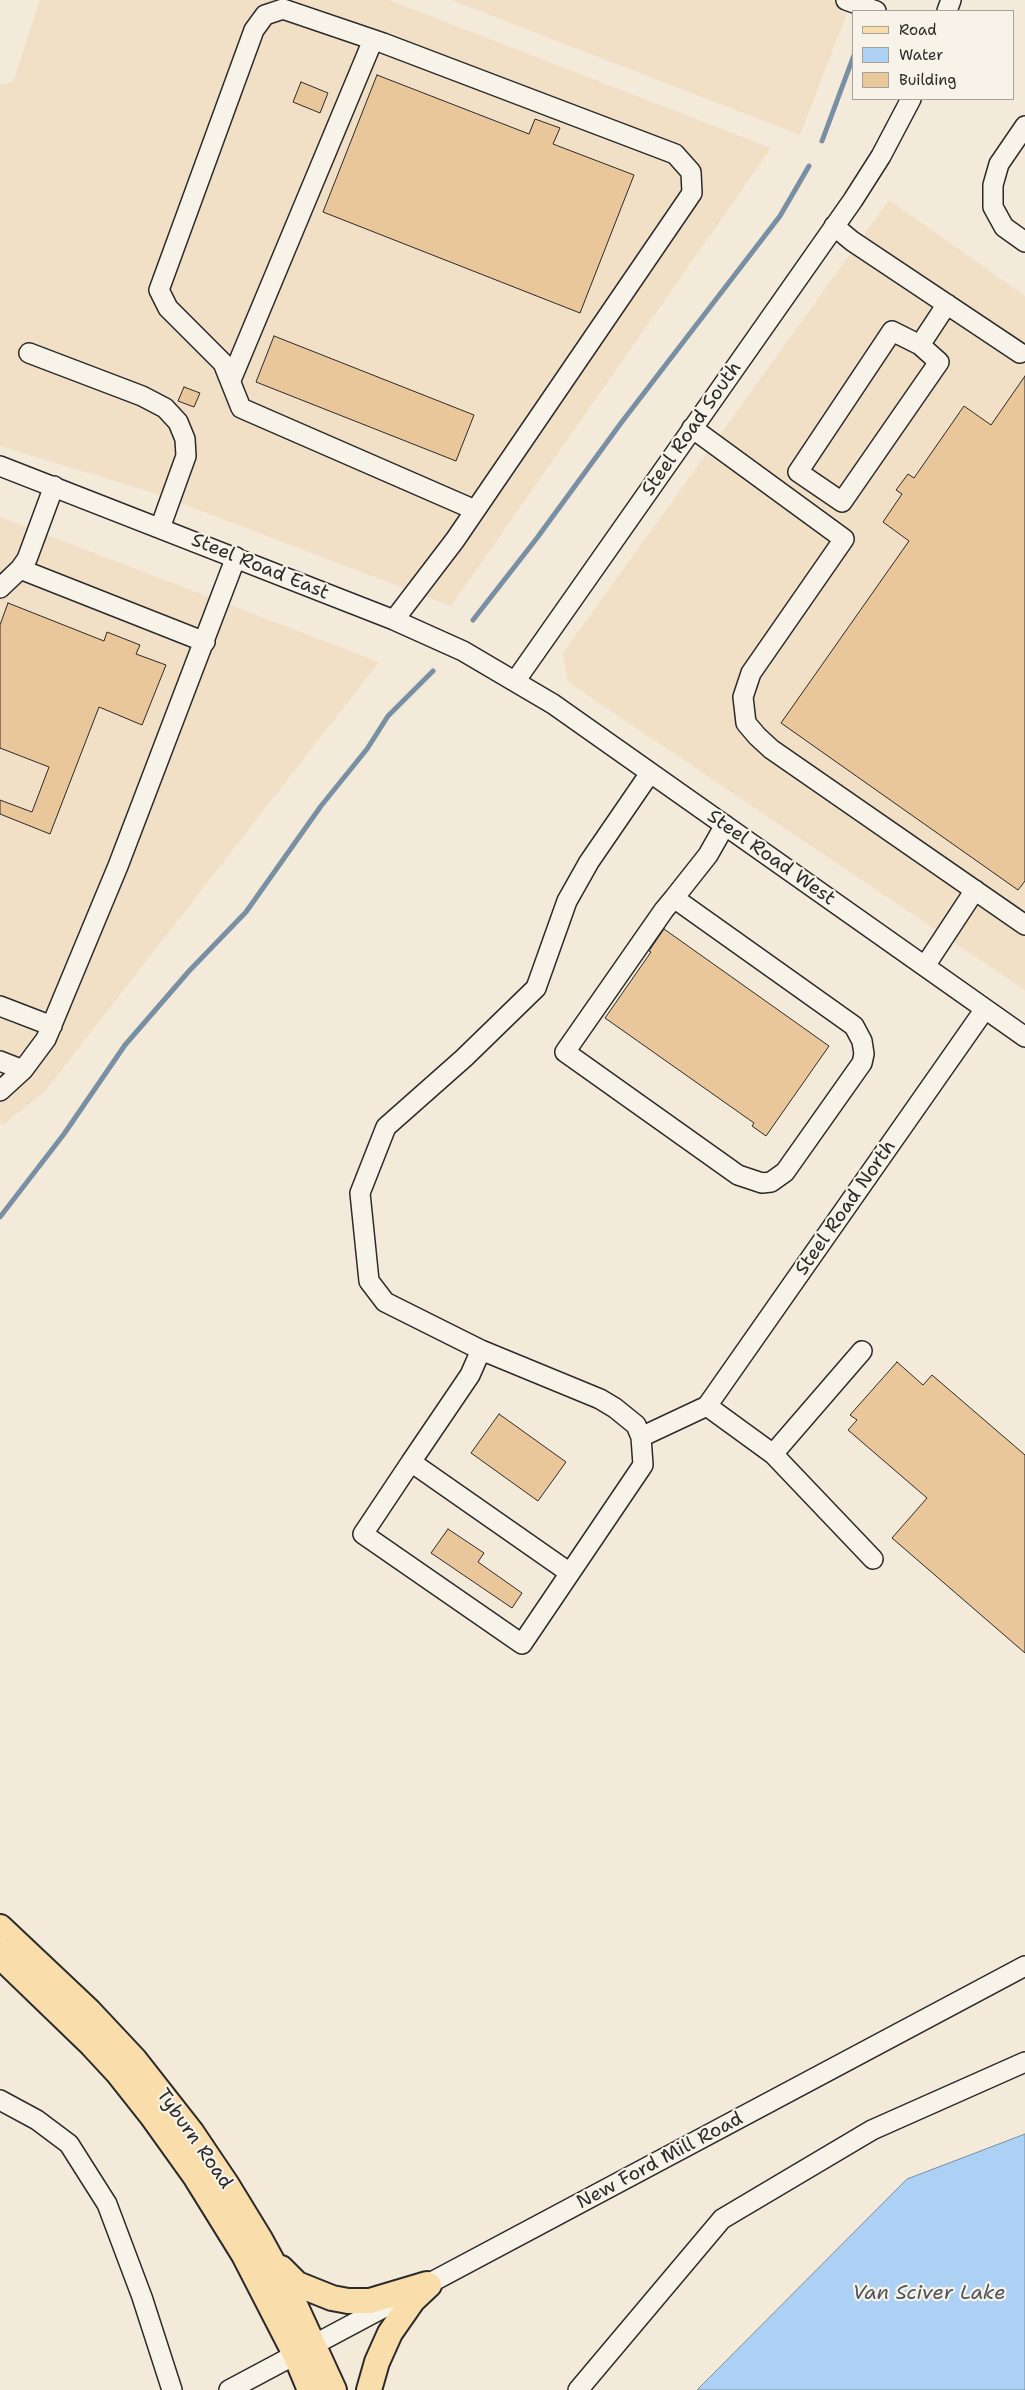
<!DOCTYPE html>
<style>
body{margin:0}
#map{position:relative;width:1025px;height:2390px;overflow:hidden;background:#f4ead9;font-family:"Shantell Sans",sans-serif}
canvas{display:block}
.legend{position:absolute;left:852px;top:10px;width:162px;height:90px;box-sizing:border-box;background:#f7f3e8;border:1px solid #a5a39c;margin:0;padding:6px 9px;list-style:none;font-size:15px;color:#2b2b2b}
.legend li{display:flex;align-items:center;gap:10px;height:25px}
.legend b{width:25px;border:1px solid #a5a39c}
</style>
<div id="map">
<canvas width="1025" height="2390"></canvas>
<ul class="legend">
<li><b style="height:6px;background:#f9deab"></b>Road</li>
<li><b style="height:14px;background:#add1f5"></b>Water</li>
<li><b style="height:14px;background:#eac69b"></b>Building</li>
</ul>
</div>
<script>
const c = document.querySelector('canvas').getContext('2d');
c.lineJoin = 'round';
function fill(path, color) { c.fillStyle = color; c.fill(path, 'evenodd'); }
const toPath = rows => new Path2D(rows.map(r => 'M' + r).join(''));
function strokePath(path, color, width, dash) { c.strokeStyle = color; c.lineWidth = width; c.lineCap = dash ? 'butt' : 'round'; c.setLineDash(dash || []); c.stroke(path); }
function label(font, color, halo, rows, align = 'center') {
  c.font = font + ' "Shantell Sans",sans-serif'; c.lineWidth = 4.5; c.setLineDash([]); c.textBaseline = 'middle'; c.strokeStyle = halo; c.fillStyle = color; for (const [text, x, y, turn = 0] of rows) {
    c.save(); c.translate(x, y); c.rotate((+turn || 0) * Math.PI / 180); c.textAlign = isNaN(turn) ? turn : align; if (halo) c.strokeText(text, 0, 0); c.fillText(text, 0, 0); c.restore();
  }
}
fill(toPath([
 [40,0,389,0,771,148,451,606,154,493,0,446,0,85,13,82],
 [451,0,852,0,800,135],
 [889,200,1025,296,1025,990,568,682,563,653],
 [0,517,379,662,45,1091,3,1125,0,1121]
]), '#f1dfc6');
const water = toPath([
 [1025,2134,1025,2390,697,2390,907,2179,1025,2134]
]);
fill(water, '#add1f5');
strokePath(water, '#798fa4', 1);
strokePath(toPath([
 [822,141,854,55],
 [473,620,537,538,621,423,780,216,809,166],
 [0,1217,64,1134,125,1045,190,970,246,912,321,806,367,749,388,716,433,671]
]), '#798fa4', 5);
const building = toPath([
 [377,75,529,134,535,119,560,128,553,144,634,175,580,313,323,212,377,75],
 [301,82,328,93,320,113,293,102,301,82],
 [274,336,474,415,456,461,256,382,274,336],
 [1025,376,1025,881,1018,890,781,723,909,541,883,522,902,494,896,490,908,474,914,478,964,406,991,425,1025,376],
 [184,387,200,393,194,407,178,401,184,387],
 [8,603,104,641,107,632,140,645,136,654,166,665,142,725,99,707,50,834,0,814,0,800,32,812,49,767,0,748,0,625,8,603],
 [664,929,829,1046,766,1136,752,1126,754,1123,605,1018,651,952,649,951,664,929],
 [897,1362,923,1385,932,1375,1025,1455,1025,1653,892,1538,927,1498,848,1430,857,1420,850,1415,897,1362],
 [499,1414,566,1462,538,1501,471,1453,499,1414],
 [448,1529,484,1553,478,1562,522,1593,512,1608,431,1553,448,1529]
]);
fill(building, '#eac69b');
strokePath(building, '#2b2b2b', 1);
const minor = toPath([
 [846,0,876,11],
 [947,11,951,0],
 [1025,126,999,164,993,185,993,207,1004,227,1025,242],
 [834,226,852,241,1020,353],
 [920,345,939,362,842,502,798,472,892,331,920,345,947,304],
 [29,353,142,396,165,408,178,422,185,439,186,456,160,528],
 [231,380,373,40],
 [692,428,844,539,751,673,743,697,746,723,757,736,771,749,1025,925],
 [0,466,394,620,463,651,553,704,1025,1037],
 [54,486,27,559,20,569,205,642],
 [0,588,20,569],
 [394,620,455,540,692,193,691,172,675,154,383,43,283,9,265,15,254,30,159,290,168,308,223,363,241,408,475,510],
 [516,680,853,200,881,156,911,99],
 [674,898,854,1026,862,1041,864,1054,862,1063,785,1172,771,1182,762,1183,738,1175,565,1052,664,910,674,898,708,855,725,825],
 [925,966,975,890],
 [0,1006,52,1026],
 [0,1061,23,1070,46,1039,118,866,236,557],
 [0,1091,23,1070],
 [481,1350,385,1302,369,1281,360,1193,386,1127,464,1058,536,988,567,901,589,862,650,773],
 [707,1406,773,1454,862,1351],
 [641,1437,636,1425,615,1408,600,1399,481,1350,470,1375,411,1462,570,1573,643,1465,641,1437,707,1406,985,1009],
 [773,1454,873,1559],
 [411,1462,363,1534,522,1644,570,1573],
 [0,2100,37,2120,69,2144,107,2204,142,2297,172,2390],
 [229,2390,1025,1966],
 [578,2390,722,2219,872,2130,1025,2062]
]);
const major = toPath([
 [0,1927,89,2011,134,2059,192,2133,227,2185,260,2239,290,2294,334,2390],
 [0,1956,92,2045,118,2073,152,2116,195,2176,244,2255,295,2354,310,2390],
 [281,2268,297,2284,332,2298,348,2301,370,2301,427,2284],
 [369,2390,377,2362,390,2333,413,2300,429,2285]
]);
strokePath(minor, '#2b2b2b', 22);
strokePath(major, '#2b2b2b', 28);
strokePath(minor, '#f7f3e8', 19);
strokePath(major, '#f9deab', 24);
label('19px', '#2b2b2b', '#f7f3e8', [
 ["Steel Road South",692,429,-55],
 ["Steel Road East",260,567,22],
 ["Steel Road West",771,858,35],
 ["Steel Road North",846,1208,-55],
 ["Tyburn Road",194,2139,55],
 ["New Ford Mill Road",660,2161,-28]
]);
label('italic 20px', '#4c545e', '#f7f3e8', [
 ["Van Sciver Lake",929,2294]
]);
</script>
